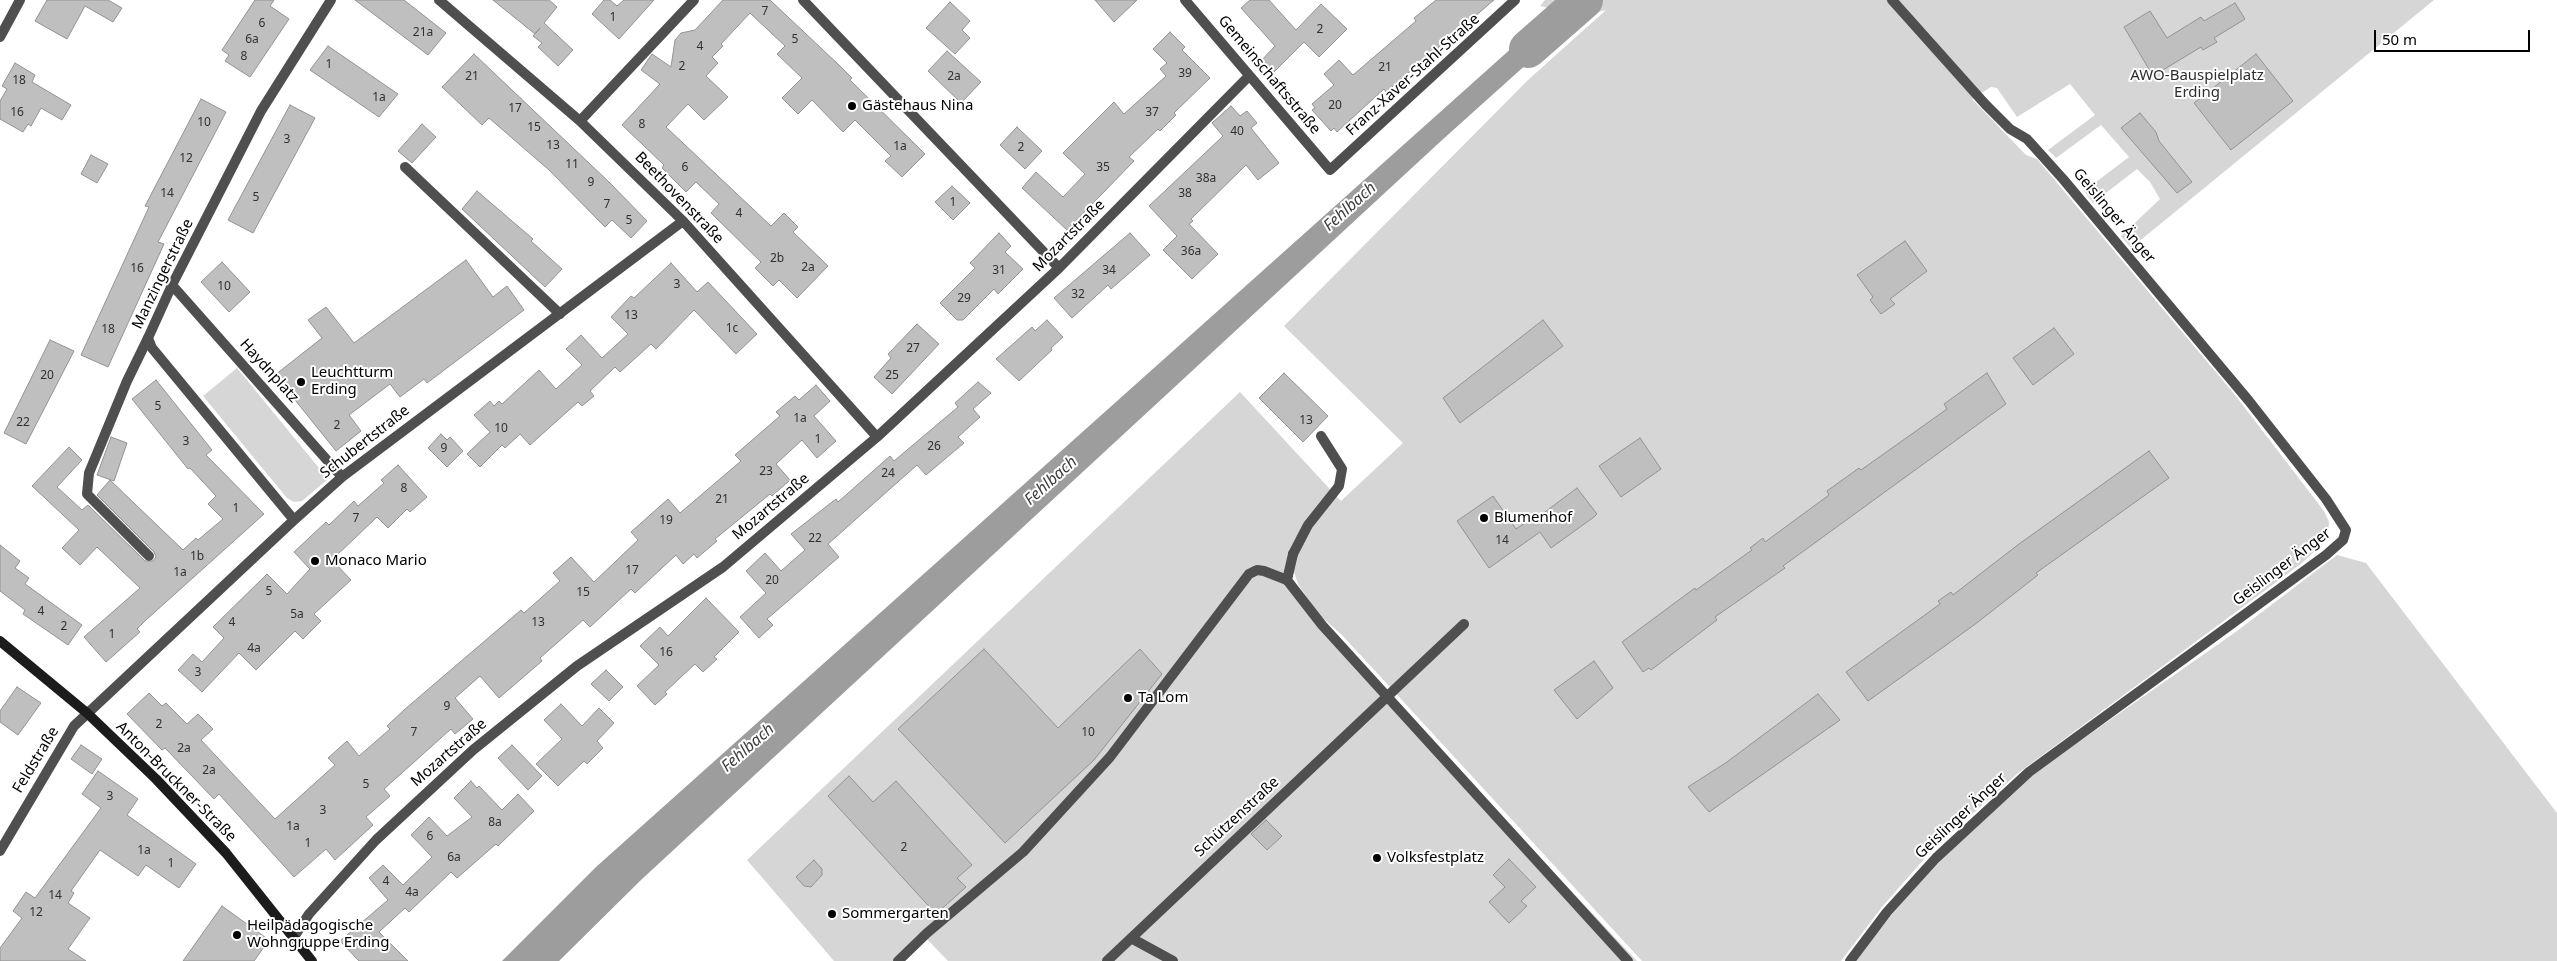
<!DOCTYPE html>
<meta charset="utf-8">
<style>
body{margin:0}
#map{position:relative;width:2557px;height:961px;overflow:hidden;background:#fff;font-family:"Noto Sans",sans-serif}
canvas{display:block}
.scale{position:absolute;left:2374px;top:30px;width:156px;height:22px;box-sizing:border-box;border:2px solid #000;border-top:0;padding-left:6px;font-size:15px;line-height:18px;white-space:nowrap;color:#000;-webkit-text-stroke:4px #fff;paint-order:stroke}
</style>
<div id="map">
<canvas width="2557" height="961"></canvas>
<div class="scale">50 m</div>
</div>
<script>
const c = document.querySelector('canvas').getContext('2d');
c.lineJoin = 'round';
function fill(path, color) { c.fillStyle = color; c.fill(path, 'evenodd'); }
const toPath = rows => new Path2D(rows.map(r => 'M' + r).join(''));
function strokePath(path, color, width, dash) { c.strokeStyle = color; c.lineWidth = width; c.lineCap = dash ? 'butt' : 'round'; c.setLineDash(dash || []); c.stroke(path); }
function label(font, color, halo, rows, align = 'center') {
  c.font = font + ' "Noto Sans",sans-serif'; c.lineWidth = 4; c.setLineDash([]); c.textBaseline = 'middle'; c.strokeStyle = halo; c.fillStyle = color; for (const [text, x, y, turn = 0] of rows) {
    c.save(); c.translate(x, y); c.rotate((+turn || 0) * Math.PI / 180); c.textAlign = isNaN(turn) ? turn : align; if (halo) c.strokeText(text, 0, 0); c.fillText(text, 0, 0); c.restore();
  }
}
fill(toPath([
 [1545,0,2434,0,2131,248,2121,236,2160,199,2150,182,2137,169,2093,203,2084,191,2129,157,2101,125,2056,158,2048,150,2095,115,2070,84,2017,117,1997,88,1991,87,1972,99,2026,155,2037,159,2235,395,2324,511,2329,522,2327,539,2302,563,2017,774,1931,851,1882,907,1841,961,1642,961,1343,636,1318,614,1298,584,1293,569,1288,589,1637,961,948,961,922,934,894,961,834,961,747,860,1240,392,1341,501,1403,443,1284,326,1528,80,1606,10,1584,16,1540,6],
 [237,368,328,479,302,501,294,502,287,498,203,396],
 [2337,555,2366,563,2557,813,2557,961,1855,961,1894,912,1929,873,1970,830,2037,771,2237,631]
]), '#d6d6d6');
fill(toPath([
 [1552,12,1578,18,1441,141,641,880,559,961,502,961,596,867]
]), '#9d9d9d');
strokePath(toPath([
 [1528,49,1584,0]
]), '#9d9d9d', 38);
const building = toPath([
 [47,0,108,0,122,8,113,22,85,6,67,39,35,21,47,0],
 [255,0,274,0,270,6,289,19,250,77,225,61,229,55,222,50,255,0],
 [355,0,404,0,446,33,428,55,355,0],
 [493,0,549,0,557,7,544,23,573,50,558,66,538,47,542,43,533,36,540,28,535,34,493,0],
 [604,0,610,0,617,6,624,0,654,0,619,39,592,14,604,0],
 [723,0,770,0,840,66,852,78,850,80,925,154,902,177,885,161,891,156,855,120,843,132,812,100,798,114,782,98,802,78,777,54,785,46,750,13,721,44,723,46,712,57,718,63,706,76,728,97,704,120,688,104,666,127,771,226,784,213,798,227,793,232,828,266,797,298,779,280,773,286,755,268,761,262,711,213,719,204,696,182,686,192,662,168,664,165,622,125,660,84,641,70,652,54,671,67,675,40,681,33,695,30,723,0],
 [1095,0,1137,0,1114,22,1095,0],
 [1250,0,1269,0,1296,30,1321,4,1347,29,1319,57,1304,42,1272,74,1260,62,1275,46,1241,8,1250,0],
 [1436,0,1494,0,1386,92,1384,89,1337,132,1334,128,1331,131,1312,110,1315,108,1312,104,1334,85,1324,74,1339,60,1353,75,1416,21,1414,18,1436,0],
 [950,2,970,21,962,30,970,38,955,54,926,28,950,2],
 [2235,3,2245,19,2214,38,2217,42,2203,50,2201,47,2153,76,2124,27,2150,11,2167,38,2201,17,2204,21,2235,3],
 [1170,32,1185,47,1182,50,1210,78,1174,113,1176,115,1160,131,1158,129,1129,157,1134,161,1067,230,1022,188,1036,172,1063,197,1085,174,1063,153,1114,102,1124,114,1166,76,1160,69,1167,63,1153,49,1170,32],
 [328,46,398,94,379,117,310,70,328,46],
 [947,51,981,82,961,103,928,71,947,51],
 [474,54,610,183,647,221,631,238,612,220,605,227,549,170,489,118,482,125,442,87,474,54],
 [2256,54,2293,101,2231,150,2194,103,2256,54],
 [15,63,35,75,32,82,71,105,62,120,41,108,31,126,28,124,23,132,0,119,0,101,7,89,2,86,15,63],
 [201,99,226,112,158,242,164,244,108,367,81,355,149,207,145,206,201,99],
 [290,105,315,118,253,233,228,220,290,105],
 [1231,106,1240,116,1247,111,1257,123,1251,128,1279,163,1258,180,1246,165,1191,219,1193,221,1189,224,1218,254,1192,279,1163,250,1177,236,1149,206,1223,136,1212,123,1231,106],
 [2140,113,2156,132,2159,141,2192,182,2177,193,2121,128,2140,113],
 [422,124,436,137,412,163,398,151,422,124],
 [1017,127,1042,151,1025,169,1000,145,1017,127],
 [91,155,108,164,97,183,81,174,91,155],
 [952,186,970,203,953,220,935,202,952,186],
 [477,191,533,239,531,241,562,269,545,287,462,209,477,191],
 [999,233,1011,246,1005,252,1023,269,998,294,994,289,963,320,957,320,940,303,975,268,970,263,999,233],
 [1130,233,1150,255,1111,289,1108,285,1072,318,1054,298,1130,233],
 [1905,241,1927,271,1890,299,1895,304,1881,314,1870,300,1873,297,1857,275,1905,241],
 [466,260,493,297,507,286,524,310,427,383,424,379,400,397,390,384,349,415,361,431,336,451,275,375,322,338,308,320,326,307,354,343,466,260],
 [222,262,250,292,229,312,201,282,222,262],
 [671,263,697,292,708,282,757,334,736,354,694,310,656,349,651,344,620,372,615,367,590,391,594,396,582,406,578,402,530,445,520,434,505,448,502,445,480,467,467,454,490,432,474,415,490,401,494,406,499,401,502,404,539,370,556,389,582,365,566,349,581,335,602,358,628,334,611,317,631,296,634,298,671,263],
 [1047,320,1063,337,1051,348,1052,350,1019,381,996,359,1032,327,1035,331,1047,320],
 [1543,320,1563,346,1460,423,1443,398,1543,320],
 [917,324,939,344,892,394,874,377,891,358,888,354,917,324],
 [2054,328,2074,354,2033,385,2013,358,2054,328],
 [50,340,74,351,26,444,4,433,50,340],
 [1284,373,1328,416,1303,442,1259,398,1284,373],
 [1987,373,2006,404,1783,566,1785,568,1715,617,1717,620,1651,670,1649,668,1643,672,1622,642,1695,588,1696,590,1752,550,1750,548,1763,538,1765,542,1829,495,1827,491,1859,468,1861,470,1947,409,1944,404,1987,373],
 [156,380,212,450,206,455,264,514,146,620,137,629,140,632,106,662,84,637,140,588,97,547,80,565,62,548,79,530,32,486,69,447,82,460,57,487,82,510,88,505,145,561,153,561,156,557,154,552,97,495,110,480,183,550,196,538,198,540,223,519,208,504,216,496,190,468,188,469,132,399,156,380],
 [978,382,991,393,973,409,980,417,958,437,964,443,926,475,917,465,828,544,839,557,767,619,773,625,759,638,740,617,766,593,746,571,765,553,781,571,805,550,791,534,836,499,838,502,890,456,894,461,958,407,955,403,978,382],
 [816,385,830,401,814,416,836,441,817,458,802,440,776,464,790,480,772,496,770,494,715,539,717,541,697,558,694,554,683,564,676,555,635,593,631,589,590,627,583,620,540,658,542,661,499,698,480,676,455,698,473,719,455,734,451,729,384,789,390,796,366,817,373,825,335,860,326,849,294,877,219,794,214,799,165,748,162,750,127,714,149,693,162,706,166,703,187,724,198,714,213,729,201,740,275,819,335,765,328,758,347,741,359,756,390,729,387,726,404,710,439,680,521,610,524,613,560,581,553,573,571,557,594,582,638,540,631,532,668,499,680,513,741,461,735,455,780,416,776,412,795,396,799,400,816,385],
 [441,434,447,440,450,437,463,451,447,467,428,448,441,434],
 [111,437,127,443,114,481,97,475,111,437],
 [1640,438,1661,469,1621,497,1599,466,1640,438],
 [2149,451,2169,478,2036,573,2038,575,1974,625,1868,701,1846,672,1940,604,1938,601,1951,592,1953,595,2019,544,2149,451],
 [398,465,427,497,410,512,407,509,388,528,377,517,335,557,337,559,334,562,351,580,314,614,321,621,303,639,295,631,256,670,239,653,202,692,178,670,193,654,202,662,224,638,213,627,267,574,287,594,310,569,294,552,326,522,329,525,354,501,358,506,384,483,381,480,398,465],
 [1577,488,1597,514,1594,517,1551,548,1540,532,1489,568,1457,521,1493,496,1516,529,1540,513,1541,515,1577,488],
 [0,545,20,561,15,568,29,578,25,584,82,625,68,645,23,614,25,610,0,591,0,545],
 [706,598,739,632,714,657,717,659,703,672,695,664,665,692,667,694,655,705,637,686,659,665,640,646,660,627,668,636,706,598],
 [984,649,1058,728,1140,649,1162,674,1094,760,1005,843,898,729,984,649],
 [1594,661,1613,688,1577,719,1554,690,1594,661],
 [606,670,623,687,609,701,591,684,606,670],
 [17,687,41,703,18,735,0,722,0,711,17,687],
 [1818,694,1840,720,1709,812,1688,787,1727,762,1818,694],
 [561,704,582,726,599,708,614,723,597,741,603,748,587,764,584,761,558,786,536,764,562,739,544,720,561,704],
 [81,745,102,759,92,774,71,759,81,745],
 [512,745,542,776,528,790,498,758,512,745],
 [98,771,138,799,127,815,196,864,179,888,146,865,138,876,100,850,71,891,74,893,68,903,90,918,68,949,86,961,0,961,0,948,22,918,13,911,26,892,35,898,101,808,82,794,98,771],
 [849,776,873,802,896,781,972,865,957,878,966,887,936,914,828,796,849,776],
 [471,781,477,788,479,786,502,810,518,794,534,811,498,846,496,844,457,878,451,872,409,912,405,908,379,932,408,961,359,961,340,941,388,900,369,878,383,865,403,885,432,857,411,835,429,817,447,836,472,817,454,798,471,781],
 [1266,820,1282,836,1267,850,1251,834,1266,820],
 [1509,859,1536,887,1521,901,1527,906,1509,923,1489,902,1505,887,1493,875,1509,859],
 [814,860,822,869,822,875,811,887,804,886,796,877,814,860],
 [222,906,269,940,254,961,183,961,222,906]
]);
fill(building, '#bfbfbf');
strokePath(building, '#939393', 1);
strokePath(toPath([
 [405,167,560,314],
 [148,338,127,381,89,473,87,494,149,556],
 [1293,554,1308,525,1339,486,1342,469,1321,436],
 [1131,938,1173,961],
 [898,961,927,933,1023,852,1110,757,1249,574,1257,570,1264,571,1287,580],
 [1107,961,1464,624],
 [1850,961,1887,912,1936,858,2029,772,2326,555,2343,540,2346,530,2326,499,2249,401,2063,179,2027,139,2010,129,1985,104,1892,0]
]), '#4f4f4f', 10);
strokePath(toPath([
 [439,0,580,121,683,221,877,437],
 [803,0,1059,268],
 [1185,0,1330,170,1515,0],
 [0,37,20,0],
 [580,121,694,0],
 [172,285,342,477],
 [294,520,152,348,148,338,172,285,261,111,331,0],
 [1293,554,1287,580,1322,625,1628,961],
 [0,851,74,726,294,520,342,477,683,221],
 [294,937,309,914,376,840,473,750,577,666,723,567,877,437,1059,268,1249,76]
]), '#4f4f4f', 10);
strokePath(toPath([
 [0,641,87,713,156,779,226,853,312,961]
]), '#1c1c1c', 10);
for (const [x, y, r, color] of [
 [852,106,5,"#000"],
 [301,382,5,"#000"],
 [1484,518,5,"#000"],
 [315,561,5,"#000"],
 [1128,698,5,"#000"],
 [1377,858,5,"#000"],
 [832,914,5,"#000"],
 [237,935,5,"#000"]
]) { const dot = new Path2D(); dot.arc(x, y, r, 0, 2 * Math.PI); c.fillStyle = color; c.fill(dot); strokePath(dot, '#fff', 2); }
label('12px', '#303030', null, [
 ["7",765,12],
 ["1",613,18],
 ["6",262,24],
 ["2",1320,30],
 ["21a",423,33],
 ["6a",252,40],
 ["5",795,40],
 ["4",700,47],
 ["8",244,57],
 ["1",329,65],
 ["2",682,67],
 ["21",1385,68],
 ["39",1185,74],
 ["21",472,77],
 ["2a",954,77],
 ["18",19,81],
 ["1a",379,98],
 ["20",1335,106],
 ["17",515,109],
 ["16",17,113],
 ["37",1152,113],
 ["10",204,123],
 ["8",642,125],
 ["15",534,128],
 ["40",1237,132],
 ["3",287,140],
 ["13",553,146],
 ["1a",900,147],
 ["2",1021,148],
 ["12",186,159],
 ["11",572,165],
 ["6",685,168],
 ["35",1103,168],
 ["38a",1206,179],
 ["9",591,183],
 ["14",167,194],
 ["38",1185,194],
 ["5",256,198],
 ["1",953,203],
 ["7",607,205],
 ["4",739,214],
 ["5",629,221],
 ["36a",1191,252],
 ["2b",777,259],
 ["2a",808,268],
 ["16",137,269],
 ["31",999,271],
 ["34",1109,271],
 ["3",677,285],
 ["10",224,287],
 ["32",1078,295],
 ["29",964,299],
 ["13",631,316],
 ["1c",732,329],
 ["18",108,330],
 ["27",913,349],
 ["20",47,376],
 ["25",892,376],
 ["5",158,407],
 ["1a",800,419],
 ["13",1306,421],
 ["22",23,423],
 ["2",337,426],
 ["10",501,429],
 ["1",818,440],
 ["3",186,442],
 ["26",934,447],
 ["9",444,449],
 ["23",766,472],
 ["24",888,474],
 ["8",404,489],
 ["21",722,500],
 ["1",236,509],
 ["7",356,519],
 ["19",666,521],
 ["22",815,539],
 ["14",1502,541],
 ["1b",197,557],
 ["17",632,571],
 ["1a",180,573],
 ["20",772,581],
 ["5",269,592],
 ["15",583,593],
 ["4",41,612],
 ["5a",297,615],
 ["4",232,623],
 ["13",538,623],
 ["2",64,627],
 ["1",112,635],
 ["4a",254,649],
 ["16",666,653],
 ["3",198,673],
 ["9",447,707],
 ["2",159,725],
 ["7",414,733],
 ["10",1088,733],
 ["2a",184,749],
 ["2a",209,771],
 ["5",366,785],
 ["3",110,797],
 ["3",323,811],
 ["8a",495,823],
 ["1a",293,827],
 ["6",430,837],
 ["1",308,844],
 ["2",904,848],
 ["1a",144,851],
 ["6a",454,858],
 ["1",171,864],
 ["4",386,882],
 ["4a",412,893],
 ["14",55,896],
 ["12",36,913]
]);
label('15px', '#000', '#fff', [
 ["Gemeinschaftsstraße",1269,75,50],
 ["Franz-Xaver-Stahl-Straße",1413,75,-42],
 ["Beethovenstraße",679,198,46],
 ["Geislinger Änger",2114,216,50],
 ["Mozartstraße",1069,236,-45],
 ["Manzingerstraße",163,274,-64],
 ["Haydnplatz",269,371,48],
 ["Schubertstraße",365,442,-38],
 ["Mozartstraße",771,507,-40],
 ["Geislinger Änger",2282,567,-37],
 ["Mozartstraße",449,753,-41],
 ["Feldstraße",36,760,-59],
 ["Anton-Bruckner-Straße",176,782,45],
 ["Geislinger Änger",1961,816,-43],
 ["Schützenstraße",1237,817,-43]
]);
label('15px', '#2d2d2d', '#fff', [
 ["AWO-Bauspielplatz",2197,76],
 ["Erding",2197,93]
]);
label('15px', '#000', '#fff', [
 ["Gästehaus Nina",862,106],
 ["Leuchtturm",311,373],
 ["Erding",311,390],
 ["Blumenhof",1494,518],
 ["Monaco Mario",325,561],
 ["Ta Lom",1138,698],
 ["Volksfestplatz",1387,858],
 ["Sommergarten",842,914],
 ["Heilpädagogische",247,926],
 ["Wohngruppe Erding",247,943]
], 'left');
label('italic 16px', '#3e3e3e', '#fff', [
 ["Fehlbach",1350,207,-42],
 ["Fehlbach",1051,481,-42],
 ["Fehlbach",748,748,-41]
]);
</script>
